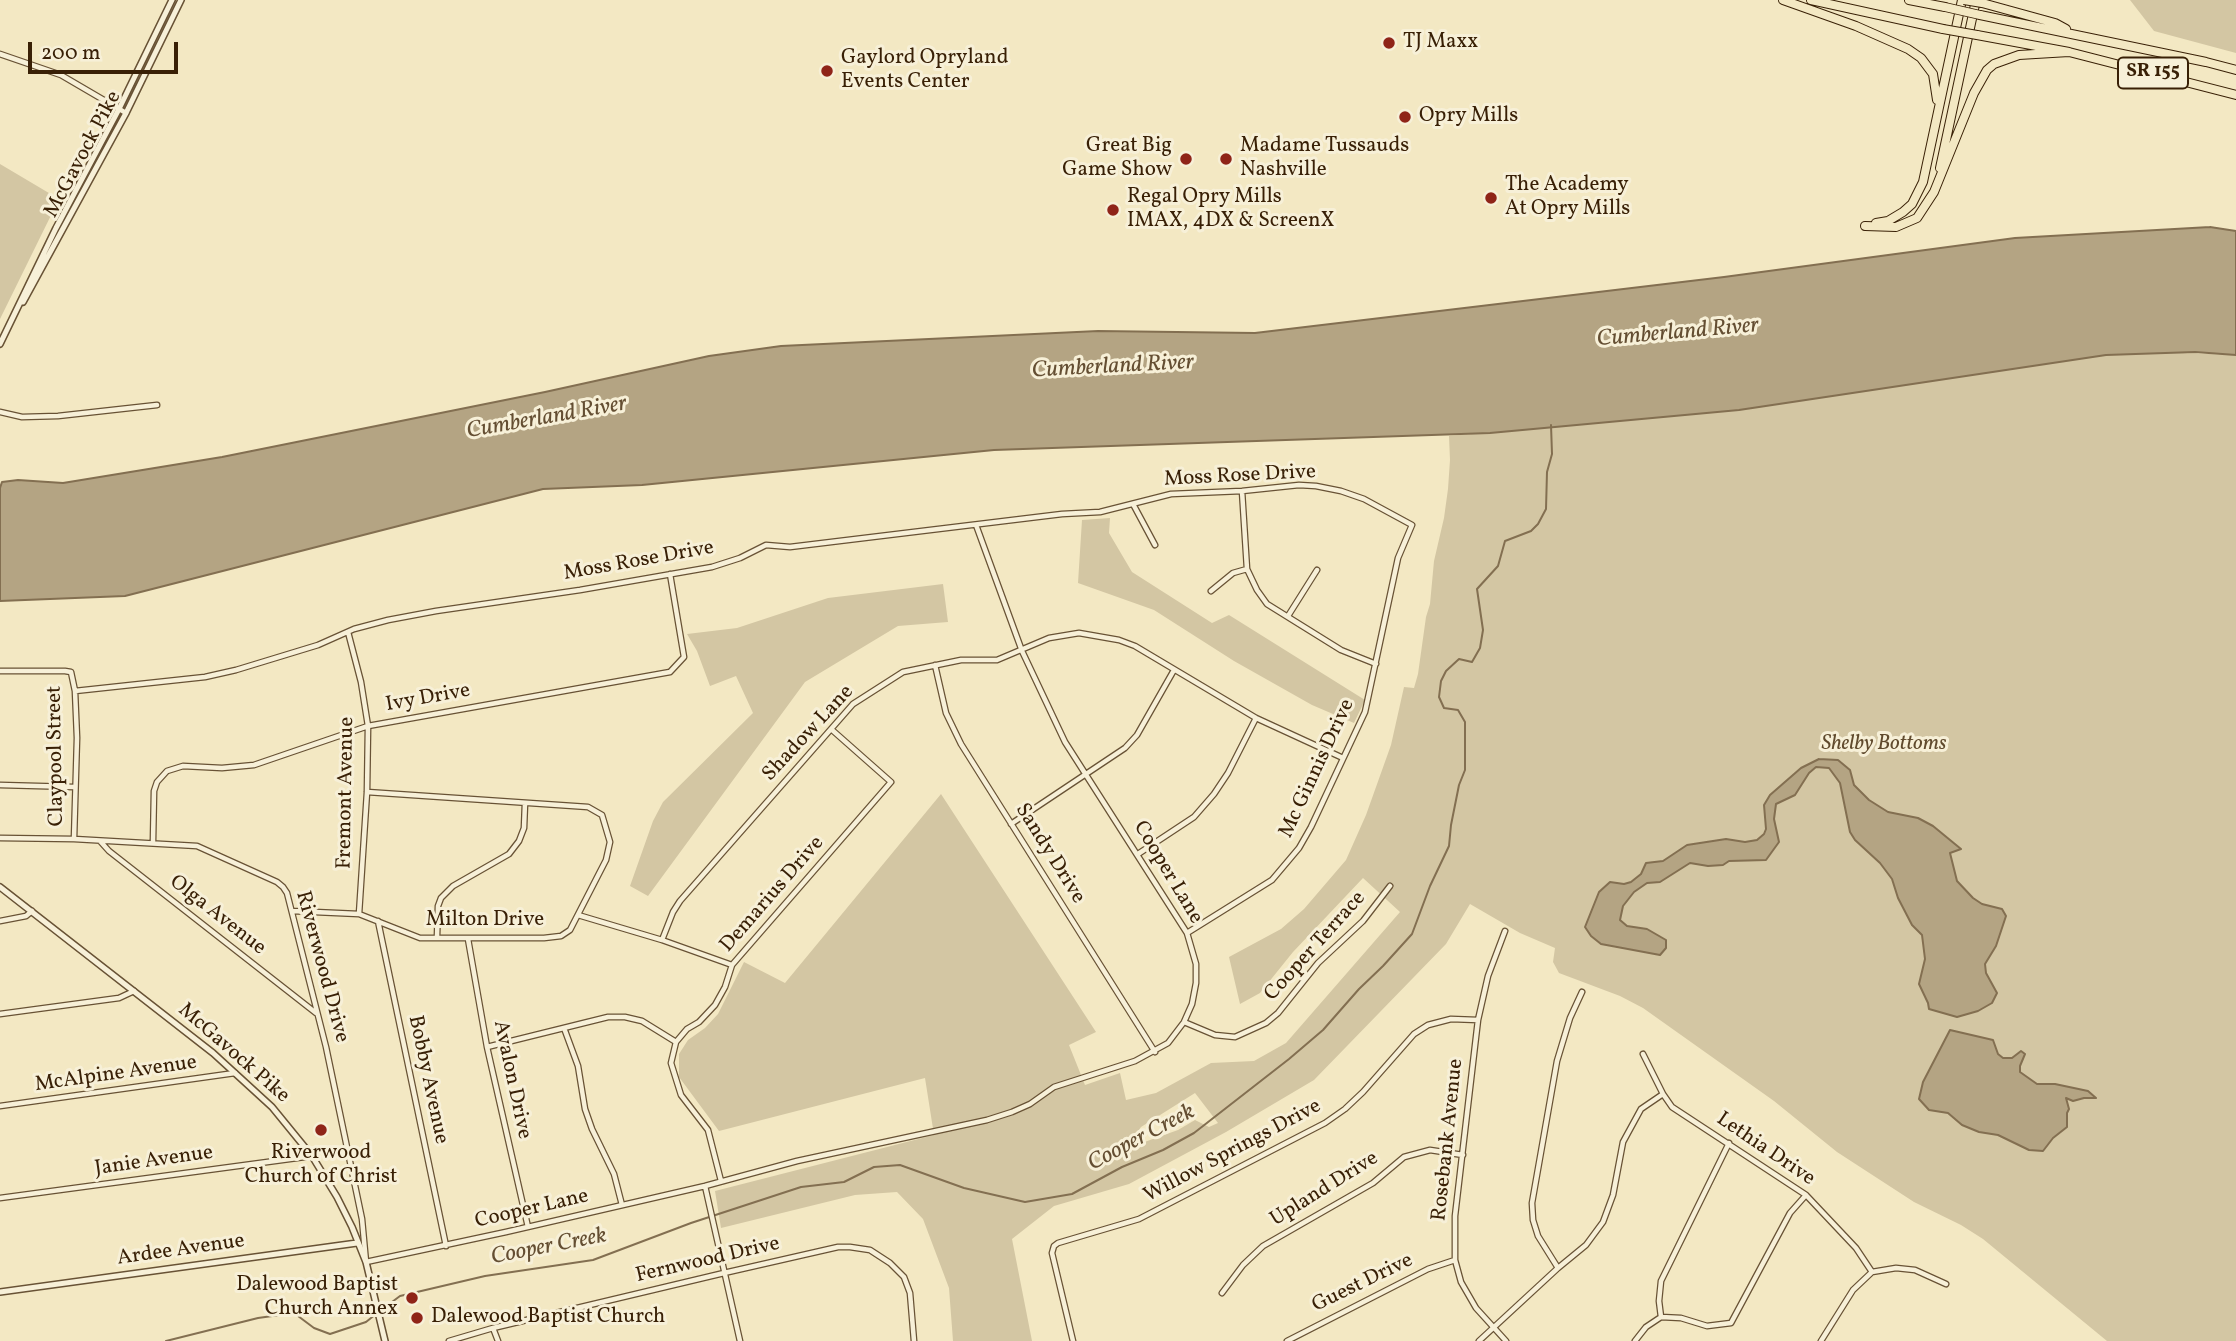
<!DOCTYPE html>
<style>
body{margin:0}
#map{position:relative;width:2236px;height:1341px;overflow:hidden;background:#f3e8c3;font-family:Vollkorn,serif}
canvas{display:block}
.scale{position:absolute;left:28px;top:42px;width:150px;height:32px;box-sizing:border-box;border:4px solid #392006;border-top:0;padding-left:9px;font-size:21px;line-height:24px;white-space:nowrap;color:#392006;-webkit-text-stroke:5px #f7f0d8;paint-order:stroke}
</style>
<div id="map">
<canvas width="2236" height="1341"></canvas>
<div class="scale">200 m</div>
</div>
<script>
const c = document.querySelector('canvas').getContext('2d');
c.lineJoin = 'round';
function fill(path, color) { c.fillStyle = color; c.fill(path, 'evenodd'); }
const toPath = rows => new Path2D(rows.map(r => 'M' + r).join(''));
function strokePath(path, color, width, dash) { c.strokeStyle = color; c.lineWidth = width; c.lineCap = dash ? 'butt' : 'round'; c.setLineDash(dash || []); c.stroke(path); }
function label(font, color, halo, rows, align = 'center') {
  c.font = font + ' Vollkorn,serif'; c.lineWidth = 6; c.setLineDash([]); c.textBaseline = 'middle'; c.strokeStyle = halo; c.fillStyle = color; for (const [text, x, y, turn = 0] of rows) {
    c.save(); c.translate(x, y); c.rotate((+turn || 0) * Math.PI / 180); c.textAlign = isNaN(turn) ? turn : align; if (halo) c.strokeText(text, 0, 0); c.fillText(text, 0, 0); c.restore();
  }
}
fill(toPath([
 [2130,0,2236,0,2236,53,2154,31],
 [0,164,59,199,0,319],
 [2156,352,2236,355,2236,1341,2107,1341,1983,1239,1961,1225,1914,1202,1837,1152,1774,1101,1643,1008,1620,996,1559,973,1553,962,1555,948,1520,933,1470,904,1446,944,1314,1080,1226,1132,1129,1184,1054,1206,1012,1239,1032,1341,953,1341,949,1288,923,1219,897,1192,855,1195,721,1228,715,1191,934,1135,925,1078,719,1131,679,1077,679,1054,688,1040,705,1028,718,1014,744,962,785,983,941,794,1096,1032,1069,1045,1085,1085,1120,1073,1126,1100,1156,1093,1211,1063,1254,1061,1286,1043,1400,912,1363,878,1293,952,1260,993,1240,1004,1229,957,1281,929,1304,909,1346,860,1366,815,1391,745,1404,687,1414,688,1418,674,1426,617,1430,604,1434,561,1444,518,1448,489,1450,460,1449,436,1739,410,2106,355],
 [1195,1093,1218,1123,1209,1127,1195,1120,1178,1130,1139,1144,1134,1137,1141,1127],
 [1110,518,1109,533,1132,572,1212,623,1229,615,1365,700,1354,723,1312,705,1234,661,1154,610,1078,583,1082,520],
 [943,584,948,622,898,626,805,682,648,896,630,886,653,821,663,802,753,713,736,676,710,686,697,651,687,634,737,628,828,598]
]), '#d3c6a3');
const water = toPath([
 [2210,227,2236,231,2236,355,2195,352,2106,355,1739,410,1490,433,994,450,642,485,543,489,125,596,0,601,0,488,2,482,18,480,63,483,222,457,545,392,709,356,781,346,1098,331,1255,333,1724,277,2015,238,2210,227],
 [1819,759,1838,760,1850,770,1854,785,1869,800,1888,812,1918,818,1933,826,1961,849,1950,853,1957,881,1973,898,1982,904,2002,909,2006,916,1996,946,1985,964,1986,973,1997,993,1992,1003,1978,1011,1957,1017,1929,1009,1928,1003,1919,984,1925,959,1922,935,1912,925,1898,898,1892,879,1880,863,1855,840,1850,832,1840,783,1829,768,1816,767,1809,773,1795,795,1776,804,1774,819,1779,842,1766,860,1729,861,1723,865,1708,866,1690,863,1660,882,1647,883,1634,892,1623,906,1620,920,1627,926,1647,929,1666,940,1666,948,1660,955,1601,944,1591,936,1585,927,1599,892,1610,882,1624,884,1631,882,1641,874,1646,863,1663,861,1687,845,1726,839,1745,842,1757,840,1764,834,1766,829,1764,805,1770,795,1801,768,1819,759],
 [1950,1030,1993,1040,1998,1054,2003,1058,2012,1058,2021,1051,2025,1054,2020,1066,2020,1072,2037,1084,2055,1084,2088,1091,2096,1098,2084,1098,2073,1101,2066,1098,2069,1109,2067,1113,2067,1127,2053,1138,2043,1151,2029,1150,1998,1135,1979,1132,1962,1125,1948,1113,1929,1110,1919,1099,1923,1082,1950,1030]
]);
fill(water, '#b4a483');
strokePath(water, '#836f51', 2);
strokePath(toPath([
 [380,1311,400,1296,485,1276,593,1260,691,1223,801,1187,844,1182,874,1167,900,1165,964,1188,1025,1202,1072,1194,1122,1167,1163,1150,1194,1133,1289,1059,1323,1030,1359,989,1383,966,1412,934,1430,886,1449,846,1451,825,1459,785,1465,770,1465,722,1458,710,1444,708,1439,697,1441,681,1446,671,1459,659,1472,662,1480,648,1483,630,1477,589,1498,566,1505,541,1531,531,1538,524,1546,509,1547,472,1552,454,1551,425],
 [166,1341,258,1318,294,1313,314,1328,330,1334,366,1322,376,1314]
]), '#836f51', 2);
const minor = toPath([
 [0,54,61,75,126,113],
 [0,412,22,417,58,416,157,405],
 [1242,491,1247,569,1257,590,1267,604,1341,650,1376,664],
 [1133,504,1155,545],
 [1211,591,1233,573,1247,569],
 [1288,616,1317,570],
 [348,632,361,682,368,726,367,792,359,914],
 [935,665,946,713,961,744,1155,1052],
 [0,671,65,671,71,672,75,691,77,738,74,839],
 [75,691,205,677,236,670,318,645,354,629,388,620,436,611,580,590,712,567,740,558,766,545,790,547,1062,514,1100,512,1171,494,1242,491,1299,485,1316,486,1341,491,1364,499,1412,525,1398,558,1365,712,1311,827,1299,848,1272,880,1187,933],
 [0,785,74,787],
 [1011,824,1125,748,1137,735,1174,670],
 [0,838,74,839,197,846,277,882,283,887,287,893,326,1047,362,1219,366,1262,506,1232,705,1186,797,1161,987,1120,1012,1112,1030,1104,1054,1087,1135,1061,1168,1043,1184,1022,1192,1004,1196,983,1196,964,1187,933,1065,742,1022,651,976,525],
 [100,841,109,851,316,1013],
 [153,842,154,791,157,782,167,771,183,766,222,768,254,765,368,726,670,672,684,657,670,574],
 [1138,854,1194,817,1214,794,1228,773,1256,718],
 [292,911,359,914,420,938,544,938,561,936,570,930,606,860,610,842,602,815,588,807,367,792],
 [578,915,662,940,732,965],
 [0,921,26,916,32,911],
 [378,921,446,1246],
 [1505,931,1488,976,1478,1020,1455,1216,1455,1260,1461,1282,1476,1308,1506,1341],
 [437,937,438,906,441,898,453,886,509,854,519,841,524,828,525,803],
 [468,939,487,1047,528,1227],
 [662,940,673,912,680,901,853,704,903,672,961,660,997,660,1049,638,1079,633,1119,640,1135,646,1256,718,1343,758],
 [0,1014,119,998,134,991],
 [1184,1022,1215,1035,1235,1037,1266,1023,1278,1013,1318,963,1363,921,1390,886],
 [564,1028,578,1066,585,1109,592,1129,614,1174,622,1205],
 [487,1047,608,1017,625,1017,642,1021,676,1042],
 [1643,1054,1663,1094,1672,1107,1806,1195,1856,1248,1872,1272],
 [0,1106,235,1073],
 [721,1181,708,1130,681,1095,671,1063,676,1042,687,1029,699,1022,715,1005,725,987,732,965,891,782,831,729],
 [705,1186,740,1341],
 [0,1198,312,1156],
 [1558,1268,1538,1236,1533,1220,1532,1203,1557,1061,1570,1018,1582,992],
 [1222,1293,1243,1265,1263,1246,1373,1183,1404,1157,1430,1150,1463,1155],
 [1661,1317,1681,1318,1707,1326,1731,1323,1790,1213,1806,1195],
 [493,1328,498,1341],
 [449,1341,493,1328,724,1273,838,1247,850,1247,870,1250,890,1263,904,1277,910,1293,914,1341],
 [1073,1341,1052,1253,1054,1246,1058,1243,1139,1219,1325,1123,1345,1109,1363,1092,1414,1034,1428,1025,1451,1019,1478,1020],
 [1287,1341,1428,1269,1455,1260],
 [1479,1341,1558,1268,1586,1245,1603,1222,1613,1195,1623,1142,1641,1109,1663,1094],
 [1635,1341,1646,1327,1661,1317,1659,1301,1661,1281,1729,1143],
 [1821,1341,1853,1290,1872,1272,1896,1268,1915,1270,1946,1284]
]);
const tertiary = toPath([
 [23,302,126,113,181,0],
 [0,344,56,228,119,109,172,0],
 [0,887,213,1053,272,1107,312,1156,337,1197,352,1227,366,1262,385,1341],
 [0,1292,357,1243]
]);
const motorway = toPath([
 [1783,0,1856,26,1908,49,1921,58,1933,74,1937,100],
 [1811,0,1943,29],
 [1909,0,1945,7],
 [1982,3,2055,23,2066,29],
 [1980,15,2206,62,2236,70],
 [1977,35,2069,52,2236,95],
 [1940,168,1976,0],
 [1876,223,1888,221,1903,212,1912,204,1923,182,1962,0],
 [1865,226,1896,227,1917,218,1934,192,1974,93,1987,70,1994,64,2019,55,2069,52]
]);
strokePath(minor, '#685235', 7);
strokePath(tertiary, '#685235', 8);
strokePath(motorway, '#392006', 10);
strokePath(minor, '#f7f0d8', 4.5);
strokePath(tertiary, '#f7f0d8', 5);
strokePath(motorway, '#f3e8c3', 8);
const motorwayBridge = toPath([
 [1964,0,1982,3],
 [1945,7,1980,15],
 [1943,29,1977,35]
]);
strokePath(motorwayBridge, '#392006', 10, []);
strokePath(motorwayBridge, '#f3e8c3', 8);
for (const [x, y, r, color] of [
 [1389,43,7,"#8f2418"],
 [827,71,7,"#8f2418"],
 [1405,117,7,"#8f2418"],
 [1186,159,7,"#8f2418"],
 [1226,159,7,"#8f2418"],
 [1491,198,7,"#8f2418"],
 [1113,210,7,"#8f2418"],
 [321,1130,7,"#8f2418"],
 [412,1298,7,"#8f2418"],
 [417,1318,7,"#8f2418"]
]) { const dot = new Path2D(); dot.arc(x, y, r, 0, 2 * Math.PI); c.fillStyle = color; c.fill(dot); strokePath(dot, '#f7f0d8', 2.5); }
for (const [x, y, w] of [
 [2153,73,70]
]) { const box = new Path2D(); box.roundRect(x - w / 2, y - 15.5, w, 31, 5); c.fillStyle = '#f7f0d8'; c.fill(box); strokePath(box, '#392006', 2); }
label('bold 19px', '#392006', null, [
 ["SR 155",2153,73]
]);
label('21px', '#392006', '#f7f0d8', [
 ["TJ Maxx",1403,43],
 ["Gaylord Opryland",841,59],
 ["Events Center",841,83],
 ["Opry Mills",1419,117],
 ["Great Big",1172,147,"right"],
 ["Game Show",1172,171,"right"],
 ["Madame Tussauds",1240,147],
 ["Nashville",1240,171],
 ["The Academy",1505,186],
 ["At Opry Mills",1505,210],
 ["Regal Opry Mills",1127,198],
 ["IMAX, 4DX & ScreenX",1127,222],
 ["Riverwood",321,1154,"center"],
 ["Church of Christ",321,1178,"center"],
 ["Dalewood Baptist",398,1286,"right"],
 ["Church Annex",398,1310,"right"],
 ["Dalewood Baptist Church",431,1318]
], 'left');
label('21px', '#392006', '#f7f0d8', [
 ["McGavock Pike",84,155,-62],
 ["Moss Rose Drive",1240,477,-3],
 ["Moss Rose Drive",639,562,-10],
 ["Ivy Drive",428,699,-10],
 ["Shadow Lane",809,734,-47],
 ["Claypool Street",57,756,-91],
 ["Mc Ginnis Drive",1318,769,-65],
 ["Fremont Avenue",347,793,-89],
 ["Sandy Drive",1049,854,58],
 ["Cooper Lane",1167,873,59],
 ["Demarius Drive",773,895,-49],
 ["Olga Avenue",217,916,38],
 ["Milton Drive",485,921],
 ["Cooper Terrace",1316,947,-48],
 ["Riverwood Drive",321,967,75],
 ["McGavock Pike",233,1054,41],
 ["McAlpine Avenue",116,1075,-8],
 ["Bobby Avenue",427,1080,78],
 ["Avalon Drive",511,1080,78],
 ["Rosebank Avenue",1449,1140,-84],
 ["Lethia Drive",1765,1150,34],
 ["Willow Springs Drive",1233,1152,-28],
 ["Janie Avenue",154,1162,-8],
 ["Upland Drive",1325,1190,-32],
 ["Cooper Lane",532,1210,-13],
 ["Ardee Avenue",181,1251,-8],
 ["Fernwood Drive",708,1261,-13],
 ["Guest Drive",1363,1284,-26]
]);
label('italic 21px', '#604a2d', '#f7f0d8', [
 ["Shelby Bottoms",1884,745]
]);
label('italic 23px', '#644e32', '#f7f0d8', [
 ["Cumberland River",1678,334,-5],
 ["Cumberland River",1113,368,-3],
 ["Cumberland River",547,419,-10],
 ["Cooper Creek",1142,1139,-28],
 ["Cooper Creek",549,1248,-11]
]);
</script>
